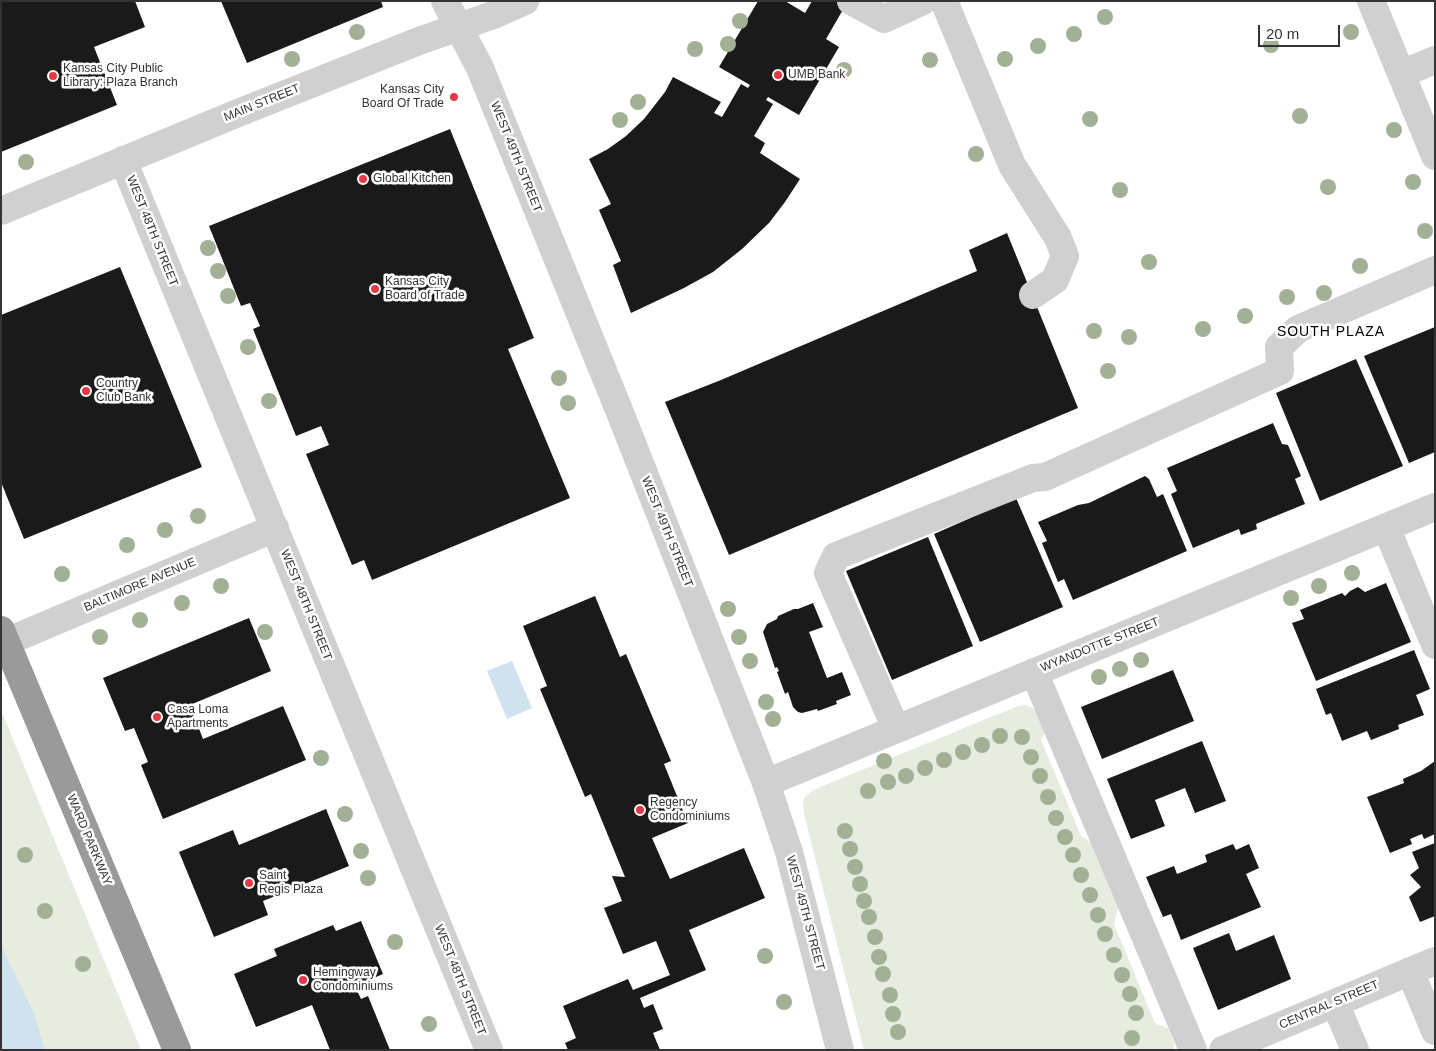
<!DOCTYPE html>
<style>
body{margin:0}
#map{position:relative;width:1436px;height:1051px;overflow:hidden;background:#fff;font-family:Arial,sans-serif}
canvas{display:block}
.frame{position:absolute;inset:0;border:2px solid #333;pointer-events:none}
.scale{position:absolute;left:1258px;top:25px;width:82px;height:22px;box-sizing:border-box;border:2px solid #333;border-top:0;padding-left:6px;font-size:15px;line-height:18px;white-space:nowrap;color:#333;-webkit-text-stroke:4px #fff;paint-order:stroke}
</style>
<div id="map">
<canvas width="1436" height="1051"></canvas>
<div class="frame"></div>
<div class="scale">20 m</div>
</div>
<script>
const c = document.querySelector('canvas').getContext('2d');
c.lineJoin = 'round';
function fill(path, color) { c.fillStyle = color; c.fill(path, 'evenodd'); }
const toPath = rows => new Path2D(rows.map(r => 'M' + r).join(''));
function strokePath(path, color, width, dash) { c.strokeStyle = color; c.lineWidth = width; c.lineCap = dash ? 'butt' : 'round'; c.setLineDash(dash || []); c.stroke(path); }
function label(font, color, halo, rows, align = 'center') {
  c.font = font + ' Arial,sans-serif'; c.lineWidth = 5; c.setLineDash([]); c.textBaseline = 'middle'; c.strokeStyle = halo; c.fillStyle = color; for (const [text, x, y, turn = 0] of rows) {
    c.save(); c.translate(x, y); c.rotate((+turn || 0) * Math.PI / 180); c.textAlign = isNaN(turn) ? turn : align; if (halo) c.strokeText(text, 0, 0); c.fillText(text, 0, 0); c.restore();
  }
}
fill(toPath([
 [1025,705,1035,709,1046,731,1041,740,1081,836,1092,843,1118,906,1118,909,1114,924,1154,1021,1156,1024,1168,1028,1174,1043,1174,1050,864,1050,804,814,803,803,805,797,813,790,1018,706],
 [1,710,5,720,141,1050,1,1050]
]), '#e6ecdf');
fill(toPath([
 [512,661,532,708,507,719,487,671],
 [1,946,33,1011,45,1050,1,1050]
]), '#cfe2ee');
fill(toPath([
 [1,1,135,1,145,27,94,47,117,105,1,152],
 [221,1,381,1,383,7,247,63],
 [758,1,785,1,805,13,812,1,848,1,826,39,839,47,799,115,768,97,766,100,773,104,754,136,765,143,760,153,800,179,785,202,769,223,742,249,713,272,684,288,631,313,613,265,621,261,599,210,611,204,589,159,608,149,626,136,644,119,665,92,673,77,721,102,714,113,722,117,741,84,748,88,750,85,719,67],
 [450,129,534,338,508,349,570,498,372,580,364,560,352,565,306,454,329,445,321,426,296,436,253,329,260,326,250,303,241,306,209,226],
 [1007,233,1078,408,729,555,665,402,721,380,977,271,969,250],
 [120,267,202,467,24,539,1,482,1,315],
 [1435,327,1435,452,1409,463,1364,356],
 [1356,359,1403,466,1320,501,1276,393],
 [1273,423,1282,444,1288,445,1301,476,1295,479,1305,504,1256,524,1257,529,1241,535,1239,529,1193,548,1171,494,1177,491,1167,468],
 [1145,476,1149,479,1157,497,1163,494,1187,551,1073,600,1064,579,1058,582,1042,543,1047,541,1038,522,1078,505,1089,503],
 [1016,498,1063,607,980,642,934,534],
 [928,537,973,646,892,680,846,571],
 [1386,583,1411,642,1316,681,1292,623,1304,619,1300,610,1342,593,1345,596,1350,591,1358,587,1365,592],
 [595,596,620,657,626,654,671,761,664,764,688,823,652,838,670,879,744,848,765,898,689,930,706,970,640,998,644,1008,653,1004,663,1029,653,1033,660,1050,568,1050,565,1043,576,1038,563,1006,628,979,633,990,670,975,656,941,623,954,604,908,622,901,612,876,625,877,591,794,585,797,540,689,547,686,523,626],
 [813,603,823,627,809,632,827,678,842,672,851,695,836,701,837,704,818,711,817,709,802,713,798,712,793,707,788,692,785,694,777,672,779,671,777,667,775,668,763,632,767,624,777,619,778,616,794,609,798,609],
 [249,618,271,671,190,705,203,739,283,706,306,760,163,819,141,765,148,762,134,728,125,731,103,678],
 [1414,650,1430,689,1416,695,1424,715,1398,725,1399,729,1371,740,1367,731,1342,741,1331,713,1326,715,1316,689],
 [1173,670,1194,721,1102,759,1081,707],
 [1202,741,1226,801,1195,813,1185,788,1155,800,1165,826,1131,839,1107,779],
 [1435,761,1435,834,1424,839,1422,834,1410,839,1412,844,1390,853,1367,797,1404,783,1403,779,1421,771],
 [326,809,349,866,263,901,268,915,214,937,179,852,233,830,239,845],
 [1435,843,1435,916,1420,922,1409,897,1421,887,1410,875,1419,868,1412,852],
 [1233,844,1236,850,1249,844,1259,868,1246,874,1261,907,1181,940,1171,914,1163,917,1146,877,1174,866,1177,874,1207,862,1205,855],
 [361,921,383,974,355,986,361,999,368,996,390,1050,330,1050,312,1005,256,1027,234,974,277,956,274,949,333,925,336,931],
 [1229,933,1236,951,1274,935,1291,979,1218,1010,1193,948]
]), '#1a1a1a');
strokePath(toPath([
 [445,1,480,68,621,415,766,783,789,852,840,1050],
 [851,1,884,19,923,1],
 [944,1,1012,165,1058,238,1065,256,1055,280,1033,295],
 [1371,1,1435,156],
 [1401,74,1435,60],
 [123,160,489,1050],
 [1,211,238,113,419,41,496,14,525,1],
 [1386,527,1435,645],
 [6,642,275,528],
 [1034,672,1193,1050],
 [896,729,828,573,836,556,1033,478,1045,477,1280,371,1279,347,1298,329,1435,270],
 [766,783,1435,507],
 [1410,971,1435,1031],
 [1335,1003,1355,1050],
 [1223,1050,1435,961]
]), '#d0d0d0', 28);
strokePath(toPath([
 [1,630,177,1050]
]), '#9a9a9a', 28);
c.fillStyle = '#a2b095';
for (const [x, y] of [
 [1105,17],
 [740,21],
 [357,32],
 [1351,32],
 [1074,34],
 [728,44],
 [1271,45],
 [1038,46],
 [695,49],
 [292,59],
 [1005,59],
 [930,60],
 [844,70],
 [638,102],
 [1300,116],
 [1090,119],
 [620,120],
 [1394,130],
 [976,154],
 [26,162],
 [1413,182],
 [1328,187],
 [1120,190],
 [1425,231],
 [208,248],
 [1149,262],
 [1360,266],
 [218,271],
 [1324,293],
 [228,296],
 [1287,297],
 [1245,316],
 [1203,329],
 [1094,331],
 [1129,337],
 [248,347],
 [1108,371],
 [559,378],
 [269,401],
 [568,403],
 [198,516],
 [165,530],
 [127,545],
 [1352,573],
 [62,574],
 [221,586],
 [1319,586],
 [1291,598],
 [182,603],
 [728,609],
 [140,620],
 [265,632],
 [100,637],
 [739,637],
 [1141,660],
 [750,661],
 [1120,669],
 [1099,677],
 [766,702],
 [773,719],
 [1000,736],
 [1022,737],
 [982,745],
 [963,752],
 [1031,757],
 [321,758],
 [944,760],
 [884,761],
 [925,768],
 [906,776],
 [1040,776],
 [888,782],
 [868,791],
 [1048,797],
 [345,814],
 [1056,818],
 [845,831],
 [1065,837],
 [850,849],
 [361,851],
 [25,855],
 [1073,855],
 [855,867],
 [1081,875],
 [368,878],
 [860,884],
 [1090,895],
 [864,901],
 [45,911],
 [1098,915],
 [869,917],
 [1105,934],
 [875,937],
 [395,942],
 [1114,955],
 [765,956],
 [879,957],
 [83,964],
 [883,974],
 [1122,975],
 [1130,994],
 [890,995],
 [784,1002],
 [1136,1013],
 [893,1014],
 [429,1024],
 [898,1032],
 [1132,1038]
]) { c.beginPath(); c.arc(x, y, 8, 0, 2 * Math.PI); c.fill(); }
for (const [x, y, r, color] of [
 [778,75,5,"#e63946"],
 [53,76,5,"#e63946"],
 [454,97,5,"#e63946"],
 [363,179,5,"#e63946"],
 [375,289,5,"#e63946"],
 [86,391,5,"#e63946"],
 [157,717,5,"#e63946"],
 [640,810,5,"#e63946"],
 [249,883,5,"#e63946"],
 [303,980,5,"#e63946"]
]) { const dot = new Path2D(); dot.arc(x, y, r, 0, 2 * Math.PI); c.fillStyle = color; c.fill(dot); strokePath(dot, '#fff', 2); }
label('12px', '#333', '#fff', [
 ["Kansas City Public",63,69],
 ["Library: Plaza Branch",63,83],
 ["UMB Bank",788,75],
 ["Kansas City",444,90,"right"],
 ["Board Of Trade",444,104,"right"],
 ["Global Kitchen",373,179],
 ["Kansas City",385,282],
 ["Board of Trade",385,296],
 ["Country",96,384],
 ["Club Bank",96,398],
 ["Casa Loma",167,710],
 ["Apartments",167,724],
 ["Regency",650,803],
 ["Condominiums",650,817],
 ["Saint",259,876],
 ["Regis Plaza",259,890],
 ["Hemingway",313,973],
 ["Condominiums",313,987]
], 'left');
label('12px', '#333', '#fff', [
 ["MAIN STREET",262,103,-22],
 ["WEST 49TH STREET",516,157,68],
 ["WEST 48TH STREET",152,231,68],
 ["WEST 49TH STREET",667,532,68],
 ["BALTIMORE AVENUE",140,585,-23],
 ["WEST 48TH STREET",306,605,68],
 ["WYANDOTTE STREET",1100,645,-22],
 ["WARD PARKWAY",89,840,67],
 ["WEST 49TH STREET",805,913,75],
 ["WEST 48TH STREET",460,980,68],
 ["CENTRAL STREET",1329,1005,-23]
]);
c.letterSpacing = '1px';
label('14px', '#000', '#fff', [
 ["SOUTH PLAZA",1331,332]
]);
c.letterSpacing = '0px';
</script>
